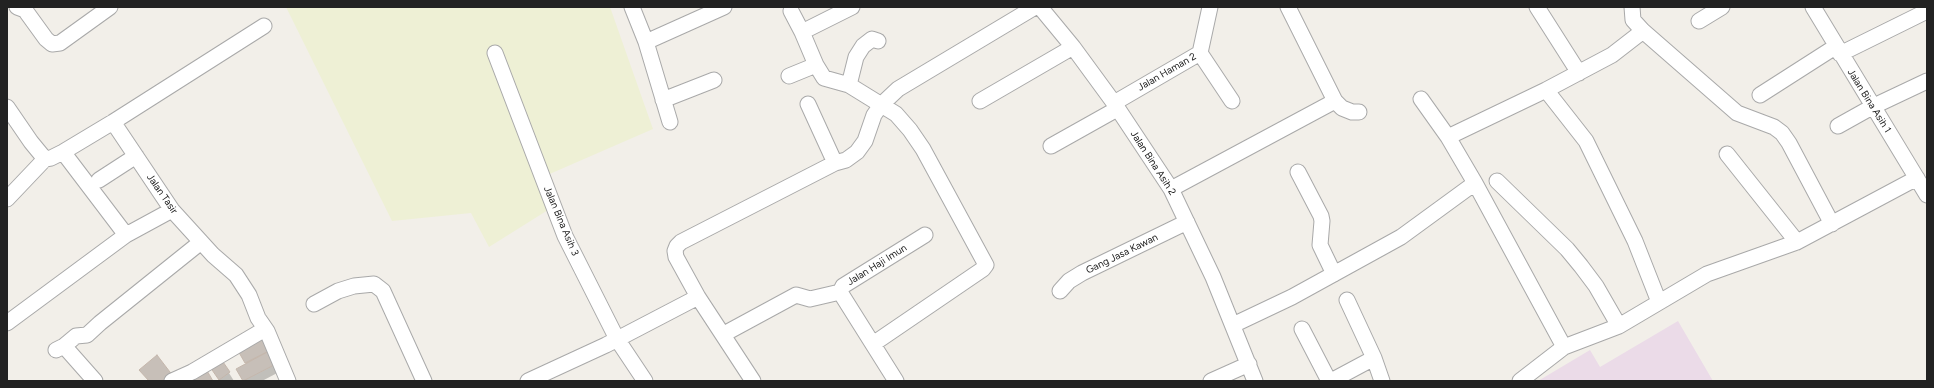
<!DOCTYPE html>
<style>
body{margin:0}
#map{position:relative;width:1934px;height:388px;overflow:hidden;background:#f2efe9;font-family:Figtree,sans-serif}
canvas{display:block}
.frame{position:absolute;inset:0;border:8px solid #222;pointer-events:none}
</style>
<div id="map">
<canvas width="1934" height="388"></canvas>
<div class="frame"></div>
</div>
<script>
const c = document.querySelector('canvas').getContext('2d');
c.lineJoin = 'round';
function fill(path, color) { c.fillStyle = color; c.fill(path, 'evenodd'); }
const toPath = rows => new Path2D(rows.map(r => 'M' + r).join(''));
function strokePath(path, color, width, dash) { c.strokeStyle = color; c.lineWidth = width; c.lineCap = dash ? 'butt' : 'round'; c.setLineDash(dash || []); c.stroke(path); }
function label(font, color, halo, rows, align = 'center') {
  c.font = font + ' Figtree,sans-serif'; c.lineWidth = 3; c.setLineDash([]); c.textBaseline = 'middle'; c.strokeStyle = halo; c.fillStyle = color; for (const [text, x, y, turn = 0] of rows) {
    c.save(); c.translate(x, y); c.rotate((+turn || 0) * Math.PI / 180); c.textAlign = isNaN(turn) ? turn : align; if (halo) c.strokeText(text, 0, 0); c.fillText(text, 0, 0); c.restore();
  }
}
fill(toPath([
 [1678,321,1713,381,1538,381,1590,350,1600,367]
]), '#ebdbe8');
fill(toPath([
 [286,7,610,7,653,129,545,176,556,205,489,247,471,213,392,221]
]), '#eef0d5');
fill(toPath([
 [263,337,281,371,262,381,244,381,237,369,246,364,239,350],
 [221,360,229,373,234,381,220,381,216,375]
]), '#0003');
const building = toPath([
 [263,336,271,350,245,363,237,349,263,336],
 [271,350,278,363,243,381,236,369,271,350],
 [157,355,173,376,165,381,149,381,139,370,157,355],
 [221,359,230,372,219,380,210,367,221,359],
 [206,369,213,381,188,381,206,369]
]);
fill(building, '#c7bfb8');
strokePath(building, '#c4b6ab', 1);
const minor = toPath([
 [17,7,25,10,46,39,52,44,60,43,110,7],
 [632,7,646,42,670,122],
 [852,7,802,32,816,65,824,78,849,85,896,114,910,130,923,149,986,265,983,269,873,344],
 [1040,7,1073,47,1114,103,1171,189,1213,277,1255,381],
 [1288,7,1335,101,1342,108,1352,112,1359,112],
 [1537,7,1579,73],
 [1632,7,1633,20,1643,31,1737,113,1774,127,1782,133,1789,143,1832,224],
 [1813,7,1927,195],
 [791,11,802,32],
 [1699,21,1722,7],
 [646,42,724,7],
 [495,53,565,236,617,339,645,381],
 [1200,53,1232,101],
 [1840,54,1927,11],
 [789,76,816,65],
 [849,85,856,57,863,46,872,39,878,41],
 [1546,90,1586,141,1635,241,1659,302],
 [1760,95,1835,47],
 [1421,99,1448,137,1475,183,1564,347],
 [663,100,714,80],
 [980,101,1073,47],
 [1114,103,1200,53,1210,7],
 [808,104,835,163],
 [7,107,31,142,45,159,51,158,63,152,113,122,172,210,213,255,236,275,249,295,258,318,267,331,288,381],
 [113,122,264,26],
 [1838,126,1872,107,1927,81],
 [1448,137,1546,90,1612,55,1643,31],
 [1051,146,1117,109],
 [63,152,126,235],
 [1727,154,1797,242],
 [1298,172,1321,216,1322,221,1320,245,1334,274],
 [99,180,136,156],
 [1497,181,1567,249,1581,266,1596,286,1619,326],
 [1171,189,1335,101],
 [7,199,45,159],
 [1060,291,1069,281,1082,273,1187,222],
 [1347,300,1374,358,1382,381],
 [314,304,338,291,354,286,374,284,383,291,424,381],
 [7,323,126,235,172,210],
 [1233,325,1292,297,1401,237,1475,183],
 [1302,329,1329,381],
 [724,334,796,295,810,299,840,292],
 [64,346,76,336,87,335,100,323,201,242],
 [56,350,64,346,95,381],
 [172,381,192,372,265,329],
 [528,381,606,345,698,297],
 [753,381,698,297,676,257,675,251,677,246,681,242,835,163,846,160,857,152,865,141,874,115,881,105,898,89,1035,7],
 [896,381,840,292,843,286,925,235],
 [1211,381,1249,364],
 [1331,381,1374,358],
 [1520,381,1564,347,1619,326,1707,274,1797,242,1917,178]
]);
strokePath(minor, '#a9a9a9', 17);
strokePath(minor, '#fff', 15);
label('10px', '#222', '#fff', [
 ["Jalan Haman 2",1167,72,-30],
 ["Jalan Bina Asih 1",1869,101,58],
 ["Jalan Bina Asih 2",1153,163,57],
 ["Jalan Tasir",162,194,55],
 ["Jalan Bina Asih 3",561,221,67],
 ["Gang Jasa Kawan",1122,254,-26],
 ["Jalan Haji Imun",877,265,-32]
]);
</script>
